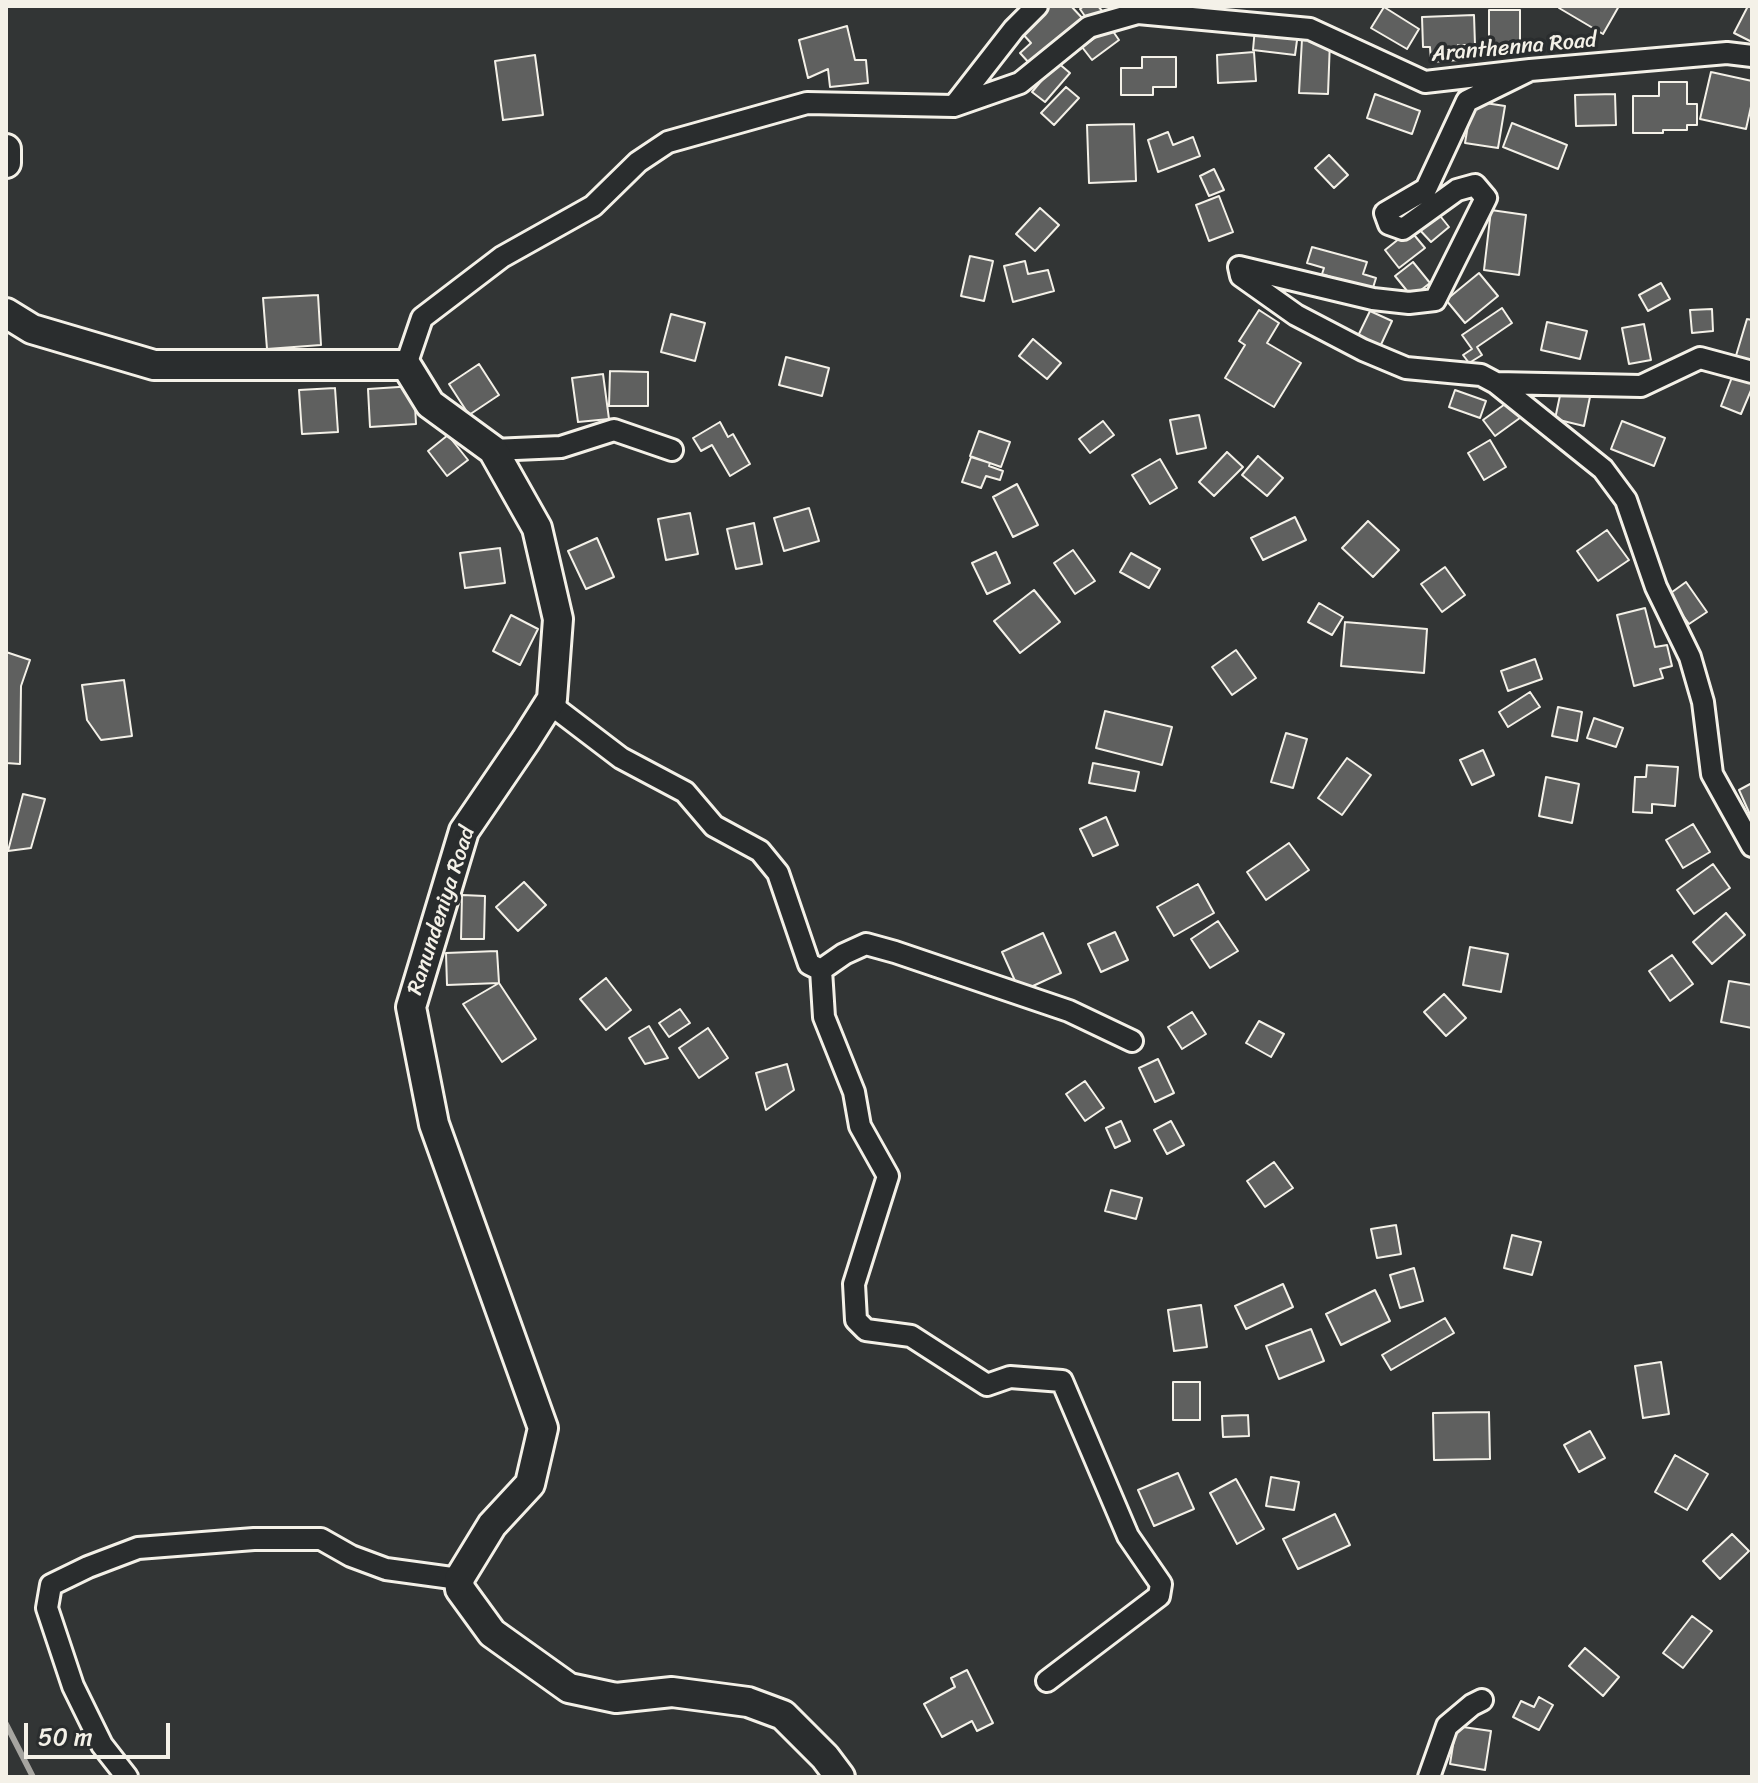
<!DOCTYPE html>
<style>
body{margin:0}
#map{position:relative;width:1758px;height:1783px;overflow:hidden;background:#323535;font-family:Sriracha,sans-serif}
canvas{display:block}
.frame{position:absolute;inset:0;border:8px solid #f4f1e8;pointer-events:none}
.scale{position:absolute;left:24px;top:1723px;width:146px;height:36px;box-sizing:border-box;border:4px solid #f4f1e8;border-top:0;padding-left:10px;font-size:24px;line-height:28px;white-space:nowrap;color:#f4f1e8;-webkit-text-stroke:6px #2a2d2e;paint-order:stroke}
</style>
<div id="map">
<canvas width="1758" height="1783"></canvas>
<div class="frame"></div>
<div class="scale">50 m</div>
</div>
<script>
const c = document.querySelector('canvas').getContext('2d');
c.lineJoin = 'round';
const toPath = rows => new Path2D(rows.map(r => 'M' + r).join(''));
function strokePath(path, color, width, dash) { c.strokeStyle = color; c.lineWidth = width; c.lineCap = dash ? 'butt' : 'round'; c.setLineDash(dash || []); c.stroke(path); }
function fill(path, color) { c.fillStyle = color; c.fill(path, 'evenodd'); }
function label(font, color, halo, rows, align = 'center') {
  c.font = font + ' Sriracha,sans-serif'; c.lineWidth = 7; c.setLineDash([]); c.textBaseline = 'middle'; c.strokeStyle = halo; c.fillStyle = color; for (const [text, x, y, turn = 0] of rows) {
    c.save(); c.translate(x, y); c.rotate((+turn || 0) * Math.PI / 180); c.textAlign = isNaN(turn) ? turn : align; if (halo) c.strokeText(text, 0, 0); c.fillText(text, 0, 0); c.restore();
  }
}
strokePath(toPath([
 [6,1724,33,1777]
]), '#a6a5a0', 6);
const building = toPath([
 [1050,6,1071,6,1084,20,1030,64,1020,53,1031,43,1021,32,1050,6],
 [1084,6,1098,6,1103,12,1089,22,1080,9,1084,6],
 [1560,6,1619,6,1603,34,1559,8,1560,6],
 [1748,6,1752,6,1752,42,1734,33,1748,6],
 [1384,7,1419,29,1407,49,1371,28,1384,7],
 [1489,10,1520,10,1520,45,1489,45,1489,10],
 [1474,15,1475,45,1458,45,1459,60,1431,62,1430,47,1423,47,1422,17,1474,15],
 [847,26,855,60,866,60,868,83,830,87,828,69,808,78,799,40,847,26],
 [1110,27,1119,40,1092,60,1082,47,1110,27],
 [1255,28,1298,33,1295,55,1253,50,1255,28],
 [1302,39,1330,41,1328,94,1299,93,1302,39],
 [1254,52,1256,81,1218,83,1217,55,1254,52],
 [535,55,543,115,503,120,495,61,535,55],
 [1142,57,1176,57,1176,87,1153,87,1153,95,1121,95,1121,68,1142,68,1142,57],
 [1057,62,1070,73,1045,102,1032,92,1057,62],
 [1711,72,1752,81,1752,102,1746,129,1700,119,1711,72],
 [1659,82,1687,82,1687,104,1697,104,1697,125,1687,125,1687,130,1663,130,1663,133,1633,133,1633,96,1659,96,1659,82],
 [1066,87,1079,98,1054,125,1041,113,1066,87],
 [1375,94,1420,111,1412,134,1367,118,1375,94],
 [1615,94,1616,125,1576,126,1575,95,1615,94],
 [1472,101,1505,106,1498,148,1465,143,1472,101],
 [1512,123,1567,145,1558,169,1503,147,1512,123],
 [1134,124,1136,181,1089,183,1087,125,1134,124],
 [1168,132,1173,145,1193,137,1200,156,1158,172,1148,140,1168,132],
 [1329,155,1348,175,1334,188,1315,168,1329,155],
 [1214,169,1224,190,1209,196,1200,176,1214,169],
 [1219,196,1233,232,1209,241,1196,205,1219,196],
 [1040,208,1059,225,1035,251,1016,234,1040,208],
 [1491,210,1526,215,1519,275,1484,270,1491,210],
 [1437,212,1449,227,1431,242,1418,228,1437,212],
 [1410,230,1425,248,1399,268,1385,250,1410,230],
 [1312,247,1367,262,1363,274,1376,278,1372,291,1322,274,1324,268,1307,263,1312,247],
 [970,256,993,261,984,301,961,296,970,256],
 [1025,261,1028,274,1048,270,1054,291,1013,302,1004,266,1025,261],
 [1413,262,1430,283,1412,297,1395,276,1413,262],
 [1479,273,1498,296,1465,323,1446,300,1479,273],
 [1661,283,1670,299,1648,311,1639,295,1661,283],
 [318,295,321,345,267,349,263,298,318,295],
 [1502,308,1512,323,1477,347,1482,355,1469,363,1463,355,1472,349,1462,335,1502,308],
 [1712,309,1713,331,1692,333,1690,310,1712,309],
 [1259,310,1279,323,1267,343,1301,363,1274,407,1225,378,1245,345,1239,341,1259,310],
 [1370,311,1392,321,1378,351,1356,340,1370,311],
 [671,314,705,323,695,361,661,352,671,314],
 [1747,319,1752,320,1752,364,1735,359,1747,319],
 [1547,322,1587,331,1580,359,1541,350,1547,322],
 [1644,324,1651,360,1629,364,1622,328,1644,324],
 [1033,339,1061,363,1047,379,1019,356,1033,339],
 [786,357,829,368,822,396,779,385,786,357],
 [479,364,499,395,469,415,449,384,479,364],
 [610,371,648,372,648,406,609,406,610,371],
 [1734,372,1752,380,1752,388,1741,414,1721,406,1734,372],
 [603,374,609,419,578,422,572,378,603,374],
 [414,386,416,424,370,427,368,389,414,386],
 [1562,386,1591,392,1584,426,1555,419,1562,386],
 [335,388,338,432,302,434,299,390,335,388],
 [1455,390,1486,401,1480,418,1449,407,1455,390],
 [1512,399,1524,415,1495,436,1483,420,1512,399],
 [1199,415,1206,448,1177,454,1170,420,1199,415],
 [1103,421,1114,435,1090,453,1079,439,1103,421],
 [1622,421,1665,438,1654,466,1611,449,1622,421],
 [720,422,728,437,733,434,750,464,730,476,712,445,701,451,693,438,720,422],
 [979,431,1010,442,1001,467,970,456,979,431],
 [448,435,468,460,447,476,428,451,448,435],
 [1490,440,1506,467,1484,480,1468,453,1490,440],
 [1227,452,1243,467,1214,496,1199,482,1227,452],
 [1258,456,1283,478,1267,496,1242,475,1258,456],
 [971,457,990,463,989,466,1003,471,1000,480,986,476,981,488,962,482,971,457],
 [1160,459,1177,488,1150,504,1132,475,1160,459],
 [1017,484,1038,525,1013,537,993,497,1017,484],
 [809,508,819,541,784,551,774,518,809,508],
 [690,513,698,554,666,560,658,519,690,513],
 [1295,517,1306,540,1263,560,1251,538,1295,517],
 [1368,521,1399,550,1373,577,1342,548,1368,521],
 [754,523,762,564,736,569,727,529,754,523],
 [1607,530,1629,560,1598,581,1577,551,1607,530],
 [597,538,614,577,586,589,568,551,597,538],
 [500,548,505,583,465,588,460,553,500,548],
 [1073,550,1095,581,1075,594,1054,563,1073,550],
 [996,552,1010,583,987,594,972,563,996,552],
 [1131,553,1160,569,1149,588,1120,572,1131,553],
 [1445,567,1465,595,1442,612,1421,584,1445,567],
 [1686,582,1707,612,1689,624,1668,595,1686,582],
 [1034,590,1060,622,1020,653,994,621,1034,590],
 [1319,603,1343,617,1332,635,1308,622,1319,603],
 [1645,608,1655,647,1667,645,1672,666,1660,669,1663,678,1634,686,1617,615,1645,608],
 [511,615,538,629,520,665,493,651,511,615],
 [1345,622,1427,629,1424,673,1341,666,1345,622],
 [1236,650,1256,678,1232,695,1212,667,1236,650],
 [6,652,30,660,21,686,20,764,6,763,6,652],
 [1535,659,1542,679,1508,691,1501,671,1535,659],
 [124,680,132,736,101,740,87,720,82,685,124,680],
 [1530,692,1540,707,1508,727,1499,712,1530,692],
 [1558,707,1582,712,1577,741,1552,736,1558,707],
 [1105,711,1172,727,1162,765,1096,748,1105,711],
 [1594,718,1623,728,1616,747,1587,738,1594,718],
 [1286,733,1307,739,1293,788,1271,782,1286,733],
 [1483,750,1494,775,1472,785,1460,760,1483,750],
 [1347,758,1371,775,1342,815,1318,798,1347,758],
 [1093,763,1139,772,1135,791,1089,783,1093,763],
 [1647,765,1678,767,1675,806,1652,804,1652,813,1633,812,1635,777,1646,777,1647,765],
 [1546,777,1579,784,1572,823,1539,816,1546,777],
 [1752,783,1752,819,1739,790,1752,783],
 [23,794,45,799,31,848,8,851,23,794],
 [1106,817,1118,845,1093,856,1080,829,1106,817],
 [1693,824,1710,852,1683,868,1666,840,1693,824],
 [1289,843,1309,870,1266,900,1247,872,1289,843],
 [1713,864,1730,888,1694,914,1677,890,1713,864],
 [524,882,546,905,518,931,496,907,524,882],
 [1198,884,1214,913,1174,936,1157,907,1198,884],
 [462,895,485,896,484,939,461,939,462,895],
 [1726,913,1745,935,1712,964,1693,942,1726,913],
 [1218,921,1238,951,1210,968,1191,939,1218,921],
 [1115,932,1128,960,1101,972,1088,944,1115,932],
 [1043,933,1061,973,1020,992,1002,952,1043,933],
 [1470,947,1508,954,1501,992,1463,985,1470,947],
 [497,951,499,983,447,985,446,953,497,951],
 [1672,955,1693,984,1670,1001,1649,971,1672,955],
 [606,978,631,1010,606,1030,580,999,606,978],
 [1729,981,1752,985,1752,1028,1721,1022,1729,981],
 [499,983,536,1039,502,1062,463,1004,499,983],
 [1444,994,1466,1018,1446,1036,1424,1012,1444,994],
 [680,1009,690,1023,669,1037,659,1023,680,1009],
 [1192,1012,1206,1034,1182,1049,1168,1027,1192,1012],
 [1259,1021,1284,1034,1271,1057,1246,1043,1259,1021],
 [649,1026,668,1058,645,1064,629,1038,649,1026],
 [708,1028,728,1058,699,1078,679,1048,708,1028],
 [1158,1059,1174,1093,1155,1102,1139,1068,1158,1059],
 [787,1064,794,1090,766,1110,756,1073,787,1064],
 [1085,1081,1104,1108,1085,1121,1066,1094,1085,1081],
 [1121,1121,1130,1141,1115,1148,1106,1128,1121,1121],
 [1171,1121,1184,1145,1167,1154,1154,1130,1171,1121],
 [1274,1162,1293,1188,1265,1207,1247,1181,1274,1162],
 [1111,1190,1142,1198,1136,1219,1105,1211,1111,1190],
 [1396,1225,1401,1254,1377,1258,1371,1229,1396,1225],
 [1512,1235,1541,1242,1532,1275,1504,1268,1512,1235],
 [1414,1268,1423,1301,1400,1308,1390,1275,1414,1268],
 [1283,1284,1293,1307,1246,1329,1235,1306,1283,1284],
 [1375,1290,1390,1321,1341,1345,1326,1314,1375,1290],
 [1201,1305,1207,1347,1174,1351,1168,1310,1201,1305],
 [1445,1318,1454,1333,1391,1370,1382,1355,1445,1318],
 [1311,1329,1324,1361,1279,1379,1266,1346,1311,1329],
 [1661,1362,1669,1414,1643,1418,1635,1366,1661,1362],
 [1173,1382,1200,1382,1200,1420,1173,1420,1173,1382],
 [1489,1412,1490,1459,1434,1460,1433,1413,1489,1412],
 [1248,1415,1249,1436,1223,1437,1222,1416,1248,1415],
 [1590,1431,1605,1458,1579,1472,1564,1445,1590,1431],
 [1675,1455,1708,1474,1687,1510,1655,1492,1675,1455],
 [1178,1473,1194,1509,1154,1526,1138,1490,1178,1473],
 [1271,1477,1299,1482,1294,1510,1266,1506,1271,1477],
 [1236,1479,1264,1529,1237,1544,1210,1493,1236,1479],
 [1335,1514,1350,1545,1298,1569,1283,1539,1335,1514],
 [1732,1534,1749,1551,1720,1579,1703,1561,1732,1534],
 [1692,1616,1712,1631,1683,1668,1663,1653,1692,1616],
 [1585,1648,1619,1677,1603,1696,1569,1666,1585,1648],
 [967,1670,993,1723,977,1731,972,1721,942,1737,924,1704,955,1687,951,1678,967,1670],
 [1539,1697,1553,1705,1539,1730,1513,1717,1521,1701,1534,1707,1539,1697],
 [1456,1726,1491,1731,1485,1770,1450,1764,1456,1726]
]);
fill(building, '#5f605f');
strokePath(building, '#f4f1e8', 2);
const street = toPath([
 [1530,70,1467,101,1426,189,1385,213,1389,224,1403,229,1457,190,1475,185,1486,198,1435,300,1409,303,1373,299,1239,267,1241,276,1296,315,1363,350,1406,368,1481,375,1496,383,1603,469,1626,500,1656,587,1690,657,1703,702,1712,774,1752,846],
 [954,106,1014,29,1037,6],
 [406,365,422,318,502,257,593,206,638,162,668,142,807,103,954,106,1020,83,1089,27,1138,13,1310,29,1425,82,1530,70,1727,53,1752,56],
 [1496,383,1641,386,1700,358,1752,372],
 [493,450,561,447,614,430,672,450],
 [552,699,558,710,621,758,685,792,714,826,760,851,778,873,809,964,821,970,824,1017,854,1092,860,1126,888,1176,854,1284,856,1320,866,1330,911,1336,987,1385,1010,1377,1062,1381,1128,1536,1161,1584,1159,1596,1047,1681],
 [821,970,844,954,866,944,895,952,1069,1011,1132,1041],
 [127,1777,102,1745,73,1686,47,1608,51,1585,88,1567,138,1548,254,1539,321,1539,351,1556,386,1569,459,1579],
 [1429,1777,1447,1726,1472,1705,1482,1700]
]);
const secondary = toPath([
 [6,149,6,163],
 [6,313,32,329,154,365,406,365,430,404,493,450,537,528,558,619,552,699,526,740,464,831,411,1007,434,1124,543,1428,530,1484,492,1525,459,1579,460,1589,492,1633,569,1688,616,1698,672,1692,748,1702,783,1715,825,1757,840,1777]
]);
strokePath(street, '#f4f1e8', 26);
strokePath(secondary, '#f4f1e8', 34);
strokePath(street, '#2a2d2e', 20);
strokePath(secondary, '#2a2d2e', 28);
label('22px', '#f4f1e8', '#2a2d2e', [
 ["Aranthenna Road",1514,48,-5],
 ["Ranundeniya Road",442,911,-72]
]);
</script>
